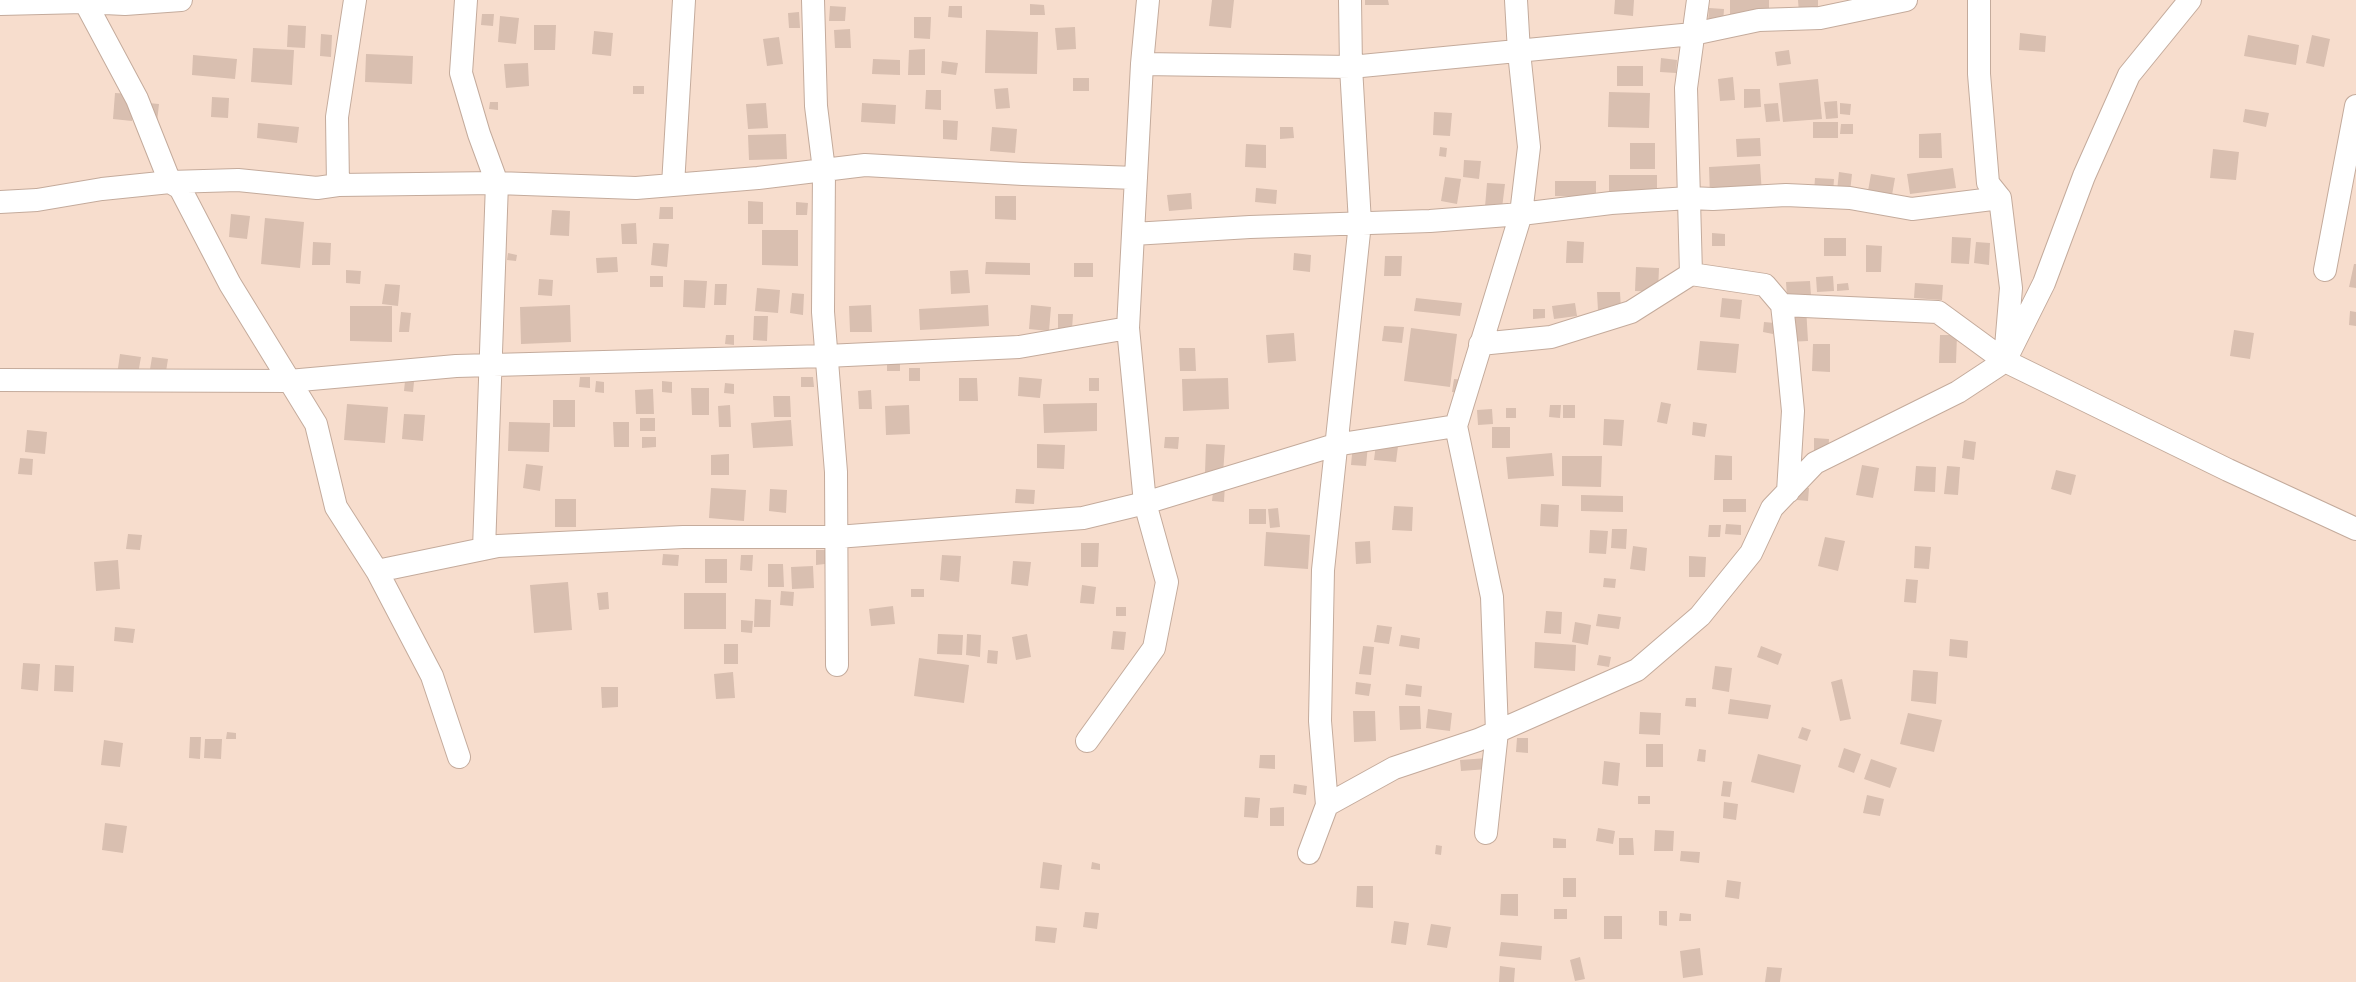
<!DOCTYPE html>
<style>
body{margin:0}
canvas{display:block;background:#f7ddcd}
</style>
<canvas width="2356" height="982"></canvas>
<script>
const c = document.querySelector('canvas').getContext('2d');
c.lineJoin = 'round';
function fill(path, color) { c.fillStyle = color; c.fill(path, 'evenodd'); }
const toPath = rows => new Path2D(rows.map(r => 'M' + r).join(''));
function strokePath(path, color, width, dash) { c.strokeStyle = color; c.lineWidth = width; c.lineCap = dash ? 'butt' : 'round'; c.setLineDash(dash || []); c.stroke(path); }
fill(toPath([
 [1212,0,1234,0,1231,28,1209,26],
 [1365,0,1388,0,1389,5,1365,5],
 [1615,0,1634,0,1633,16,1614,14],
 [1730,0,1769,0,1769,16,1730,15],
 [1798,0,1818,0,1818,14,1799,13],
 [1030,4,1044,5,1045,15,1030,15],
 [830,6,846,7,845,21,829,21],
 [949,6,962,6,962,18,948,17],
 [1709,8,1724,9,1723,24,1708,23],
 [799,12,800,28,789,28,788,13],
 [482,14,494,14,493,26,481,25],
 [500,16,519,18,516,44,498,42],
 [914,17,931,17,930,39,914,38],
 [288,25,306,26,305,48,287,47],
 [534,25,556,25,555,50,534,50],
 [1075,27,1076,49,1057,50,1055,28],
 [850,29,851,48,835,48,834,30],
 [986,30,1038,32,1037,74,985,73],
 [594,31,613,33,611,56,592,54],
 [2020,33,2046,36,2045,52,2019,50],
 [321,34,332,35,331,57,320,56],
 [2248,35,2299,45,2296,65,2244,56],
 [2312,35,2330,39,2324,67,2306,63],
 [779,37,783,64,767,66,763,39],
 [253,48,294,50,292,85,251,82],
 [925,49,925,75,908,75,909,50],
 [1789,50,1791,64,1777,66,1775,52],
 [366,54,413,56,412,84,365,82],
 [193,55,237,59,235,79,192,75],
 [1661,58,1677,60,1676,73,1660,72],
 [873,59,900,60,900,75,872,74],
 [942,61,958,63,956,75,941,73],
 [528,63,529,86,506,88,504,64],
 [1617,66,1643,66,1643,86,1617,86],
 [1733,77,1735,100,1720,101,1718,79],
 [1073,78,1089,78,1089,91,1073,91],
 [1818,79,1822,119,1783,122,1779,83],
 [633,86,644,86,644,94,633,94],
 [1008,88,1010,108,996,109,994,89],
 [1744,89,1760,89,1761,107,1744,108],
 [926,90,941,90,941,110,925,109],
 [1609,92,1650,93,1649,128,1608,127],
 [115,93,134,94,132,121,113,119],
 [212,97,229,98,228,118,211,117],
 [1837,101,1838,118,1826,119,1824,102],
 [490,102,498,102,498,110,489,109],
 [148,103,159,104,157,122],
 [766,103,768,128,748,129,746,104],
 [862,103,896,105,895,124,861,122],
 [1778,103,1780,121,1766,122,1764,104],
 [1840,103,1851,104,1850,115,1840,114],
 [2245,109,2269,113,2266,127,2243,122],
 [1434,112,1452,113,1450,136,1433,135],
 [943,120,958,121,957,140,943,139],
 [1813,122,1838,122,1838,138,1813,138],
 [258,123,299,127,297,143,257,138],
 [1841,124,1853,124,1853,134,1840,134],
 [992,127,1017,129,1015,153,990,151],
 [1280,127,1293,127,1294,138,1280,139],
 [1941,133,1942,158,1919,158,1919,134],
 [786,134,787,159,749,160,748,135],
 [1760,138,1761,156,1737,157,1736,139],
 [1630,143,1655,143,1655,169,1630,169],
 [1246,144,1266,145,1266,168,1245,167],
 [1440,147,1447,148,1446,157,1439,156],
 [2213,149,2239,152,2236,180,2210,178],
 [1464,160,1481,161,1479,179,1463,177],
 [1760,164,1762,194,1710,197,1709,167],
 [1953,168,1956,188,1910,194,1907,174],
 [1839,172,1852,174,1850,192,1837,191],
 [1871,174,1895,178,1892,195,1868,191],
 [1609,175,1657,175,1657,198,1609,198],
 [1445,177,1461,179,1457,204,1441,201],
 [1815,178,1834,179,1833,193,1814,192],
 [1555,181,1596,181,1596,197,1555,196],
 [1487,183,1505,184,1502,208,1485,207],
 [1256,188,1277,190,1276,204,1255,202],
 [1191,193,1192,209,1169,211,1167,195],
 [995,196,1016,196,1016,220,995,219],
 [748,201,763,202,763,224,748,224],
 [796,202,808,203,807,215,796,215],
 [660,207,673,207,673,219,659,219],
 [552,210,570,211,569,236,550,235],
 [231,214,250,216,247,239,229,237],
 [265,218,304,222,300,268,261,264],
 [636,223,637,244,622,244,621,224],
 [762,230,798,230,798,266,762,265],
 [1712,233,1725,234,1725,246,1712,246],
 [1952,237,1971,238,1969,264,1951,263],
 [1824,238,1846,238,1846,256,1824,256],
 [1567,241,1584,242,1583,263,1566,263],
 [313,242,331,243,330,265,312,265],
 [1976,242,1990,243,1989,265,1974,263],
 [653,243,669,244,667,267,651,265],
 [1866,245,1882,246,1881,272,1866,272],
 [508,253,517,255,516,261,507,260],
 [1294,253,1311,255,1310,272,1293,270],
 [1385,256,1402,256,1401,276,1384,276],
 [617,257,618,272,597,273,596,258],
 [986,262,1030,263,1030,275,985,274],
 [1074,263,1093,263,1093,277,1074,277],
 [2354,264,2356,264,2356,288,2349,287],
 [1636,267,1659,268,1658,292,1635,291],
 [346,270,361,271,360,284,346,283],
 [968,270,970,293,951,294,950,271],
 [650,276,663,276,663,287,650,287],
 [1833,276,1834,291,1817,292,1816,277],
 [539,279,553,280,552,296,538,295],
 [684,280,707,281,705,308,683,307],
 [1810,281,1811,296,1787,297,1786,282],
 [1848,283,1849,290,1837,291,1837,284],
 [1915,283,1943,285,1942,300,1914,298],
 [385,284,400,285,398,306,382,304],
 [715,284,727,284,726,305,714,305],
 [757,288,780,290,778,313,755,311],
 [1597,292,1620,292,1621,310,1598,311],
 [792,293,804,294,803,315,790,313],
 [1416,298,1462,303,1460,316,1414,311],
 [1722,298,1742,300,1740,319,1720,317],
 [1575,303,1577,316,1554,319,1552,306],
 [570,305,571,342,521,344,520,307],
 [871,305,872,332,850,332,849,306],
 [988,305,989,326,920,330,919,309],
 [1031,305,1051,307,1049,331,1029,329],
 [350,306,392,306,392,342,350,341],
 [1806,307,1808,341,1787,342,1784,309],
 [1533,309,1545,309,1545,318,1533,319],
 [2350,311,2356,312,2356,326,2349,325],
 [401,312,411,313,409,332,399,332],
 [1058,314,1073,314,1072,330,1058,329],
 [754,316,768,316,767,341,753,340],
 [1764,322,1775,323,1773,334,1763,332],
 [1384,326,1404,327,1402,343,1382,341],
 [1411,328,1457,334,1450,387,1404,381],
 [2234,330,2254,333,2250,359,2230,356],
 [1294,333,1296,361,1268,363,1266,335],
 [726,335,734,335,734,345,725,344],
 [1940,335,1957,335,1956,363,1939,363],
 [1700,341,1739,344,1736,373,1697,370],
 [1813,344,1830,344,1830,372,1812,371],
 [1179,348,1195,348,1196,371,1180,371],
 [120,354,141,357,136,385,116,382],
 [152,357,168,359,164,384,148,382],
 [887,362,900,362,900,371,887,371],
 [909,368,920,368,920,381,909,381],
 [580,377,590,377,590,388,579,387],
 [801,377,813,377,814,387,801,387],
 [1019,377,1042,379,1040,398,1018,396],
 [959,378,977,378,978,401,959,401],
 [1089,378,1099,378,1099,391,1089,391],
 [1228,378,1229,409,1183,411,1182,379],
 [1454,379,1467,380,1465,394,1452,392],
 [405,381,414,382,413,392,404,391],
 [596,381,604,382,604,393,595,392],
 [662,381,672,382,672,393,662,392],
 [725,383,734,384,734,394,724,393],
 [691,388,709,388,709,415,692,415],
 [653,389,654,414,636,414,635,390],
 [871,390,872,409,859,409,858,391],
 [773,396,790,396,791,417,774,417],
 [553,400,575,400,575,427,553,427],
 [1661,402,1671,404,1667,424,1657,422],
 [1097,403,1097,431,1044,433,1043,404],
 [347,404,388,407,385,443,344,440],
 [730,405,731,427,719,427,718,406],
 [909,405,910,434,886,435,885,406],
 [1550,405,1561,405,1560,418,1549,417],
 [1563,405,1575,405,1575,418,1563,418],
 [1506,408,1516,408,1516,418,1506,418],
 [1492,409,1493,424,1478,425,1477,410],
 [404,414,425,415,423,441,402,439],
 [640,418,655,418,655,431,640,431],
 [1604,419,1624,420,1622,446,1603,445],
 [791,420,793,446,753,448,751,423],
 [509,422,550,423,549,452,508,451],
 [613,422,629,422,629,447,614,447],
 [1693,422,1707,424,1705,437,1692,435],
 [1492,427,1510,427,1510,448,1492,448],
 [27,430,47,432,45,454,25,452],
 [642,437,656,437,656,447,642,448],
 [1165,437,1179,437,1178,449,1164,448],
 [1814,438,1829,439,1828,455,1814,454],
 [1964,440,1976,442,1974,460,1962,458],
 [1353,443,1368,445,1366,466,1351,465],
 [1037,444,1065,445,1064,469,1037,468],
 [1206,444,1225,445,1223,474,1205,473],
 [1376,444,1398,446,1396,462,1374,460],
 [1552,453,1554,476,1508,479,1506,457],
 [729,454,729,475,711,475,711,455],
 [1715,455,1732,456,1732,480,1714,480],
 [1562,456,1602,456,1601,487,1562,486],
 [20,458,33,459,32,475,18,474],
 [526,464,543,466,540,491,523,488],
 [1862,465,1879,468,1873,498,1856,495],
 [1916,466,1936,467,1935,492,1914,491],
 [1947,466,1960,467,1958,495,1944,494],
 [2056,470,2076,475,2071,495,2051,489],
 [1214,483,1225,484,1224,502,1212,501],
 [1798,487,1809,488,1808,501,1797,500],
 [711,488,746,490,744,521,709,518],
 [770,489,787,490,786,513,769,511],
 [1016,489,1035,490,1034,504,1015,503],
 [1581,495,1623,496,1623,512,1581,511],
 [555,499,576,499,576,527,555,527],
 [1723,499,1746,499,1746,512,1723,512],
 [1541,504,1559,505,1558,527,1540,526],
 [1394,506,1413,507,1412,531,1392,530],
 [1278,508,1280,527,1270,528,1268,509],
 [1249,509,1266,509,1266,524,1249,524],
 [1726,524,1741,525,1741,535,1725,534],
 [1709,525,1721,525,1720,537,1708,537],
 [1612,529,1627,529,1626,549,1611,548],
 [1590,530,1608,531,1606,554,1589,553],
 [1266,532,1310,535,1308,569,1264,566],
 [128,534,142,535,140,550,126,549],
 [1825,537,1845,541,1838,571,1818,566],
 [1370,541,1371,563,1356,564,1355,542],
 [1081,543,1099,543,1098,567,1081,567],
 [1633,546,1647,548,1645,571,1630,569],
 [1915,546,1931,547,1929,569,1914,568],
 [816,550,825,550,825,564,816,565],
 [663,554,679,555,678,566,662,565],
 [741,555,753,555,752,571,740,570],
 [942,555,961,556,959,582,940,580],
 [1689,556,1706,557,1705,577,1689,577],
 [705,559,727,559,727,583,705,583],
 [118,560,120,589,96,591,94,562],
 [1013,561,1031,562,1028,586,1011,584],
 [768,564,783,564,784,587,768,587],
 [813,566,814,588,792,589,791,567],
 [1604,578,1616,579,1615,588,1603,587],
 [1906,579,1918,580,1916,603,1904,602],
 [568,582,572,630,534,633,530,585],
 [1082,585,1096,587,1094,604,1080,603],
 [911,589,924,589,924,597,911,597],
 [781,591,794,592,793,606,780,605],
 [608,592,609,609,599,610,597,593],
 [684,593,726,593,726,629,684,629],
 [755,599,771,600,770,627,754,627],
 [893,606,895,624,871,626,869,609],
 [1116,607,1126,607,1126,616,1116,616],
 [1546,611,1562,612,1561,634,1544,633],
 [1598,614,1621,617,1619,629,1596,626],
 [741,620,753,621,752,633,741,632],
 [1575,622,1591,625,1588,645,1572,642],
 [1377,625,1392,627,1389,644,1374,642],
 [115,627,135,629,133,643,114,641],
 [1113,631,1126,632,1124,650,1111,649],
 [938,634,963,635,962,655,937,654],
 [967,634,981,635,980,657,966,655],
 [1027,634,1031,657,1016,660,1012,637],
 [1401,635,1420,638,1419,649,1399,646],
 [1950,639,1968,641,1967,658,1949,656],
 [1535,642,1576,645,1575,671,1534,668],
 [724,644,738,644,738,664,724,664],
 [1363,646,1374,647,1371,675,1359,674],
 [1761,646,1782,654,1778,665,1757,657],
 [988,650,998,651,997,664,987,663],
 [1599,655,1611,657,1609,667,1597,665],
 [919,658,969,665,964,703,914,696],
 [23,663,40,664,38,691,21,689],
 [55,665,74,666,73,692,54,691],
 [1715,666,1732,668,1729,692,1712,689],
 [1913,670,1938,672,1936,704,1911,701],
 [733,672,735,698,716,699,714,674],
 [1842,679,1851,719,1840,721,1831,682],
 [1356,682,1371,684,1369,696,1355,694],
 [1406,684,1422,686,1421,697,1405,695],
 [601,687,618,687,618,707,602,708],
 [1686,698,1696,698,1696,707,1685,706],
 [1730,699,1771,705,1768,719,1728,714],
 [1399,706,1420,706,1421,729,1400,730],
 [1428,709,1452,713,1450,731,1426,728],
 [1353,711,1375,711,1376,741,1354,742],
 [1640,712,1661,713,1660,735,1639,734],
 [1908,713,1942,720,1934,752,1900,744],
 [1802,727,1811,730,1807,741,1798,738],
 [227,732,236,733,236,739,226,739],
 [190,737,201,737,200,759,189,758],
 [1517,738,1528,738,1528,753,1516,752],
 [205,739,222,739,221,759,204,758],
 [104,740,123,743,120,767,101,765],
 [1646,744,1663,744,1663,767,1646,767],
 [1844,748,1861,754,1854,773,1838,767],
 [1699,749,1706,750,1705,762,1697,761],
 [1758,754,1801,765,1794,793,1751,782],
 [1260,755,1275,755,1275,769,1259,768],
 [1487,758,1488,769,1461,771,1460,760],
 [1871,759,1897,768,1890,788,1864,779],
 [1604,761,1620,763,1618,786,1602,784],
 [1723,781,1732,782,1730,797,1721,796],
 [1294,784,1307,786,1306,795,1293,793],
 [1867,795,1884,799,1880,816,1863,813],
 [1638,796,1650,796,1650,804,1638,804],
 [1245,797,1260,798,1258,818,1244,817],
 [1724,802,1738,804,1736,820,1723,818],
 [1284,807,1284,826,1270,826,1270,808],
 [105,823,127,826,123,853,102,850],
 [1598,828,1615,831,1613,844,1596,841],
 [1655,830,1674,831,1673,851,1654,851],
 [1553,838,1566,839,1566,848,1553,848],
 [1619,838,1633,838,1634,855,1619,855],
 [1436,845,1442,846,1441,855,1435,854],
 [1681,851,1700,852,1699,863,1680,861],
 [1043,862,1062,865,1059,890,1040,888],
 [1092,862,1100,864,1100,870,1091,869],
 [1563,878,1576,878,1576,897,1563,897],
 [1727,880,1741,882,1739,899,1725,897],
 [1357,886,1373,886,1373,908,1356,907],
 [1501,894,1518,894,1518,916,1500,915],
 [1554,909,1567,909,1567,919,1554,919],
 [1659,911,1667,911,1667,926,1659,925],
 [1085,912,1099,913,1097,929,1083,927],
 [1680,913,1691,914,1691,921,1679,921],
 [1604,916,1622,916,1622,939,1604,939],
 [1394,921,1409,923,1406,945,1391,943],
 [1431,924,1451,927,1447,948,1427,945],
 [1036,926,1057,928,1055,943,1035,941],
 [1501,942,1542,946,1541,960,1499,956],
 [1700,948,1703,975,1683,978,1680,951],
 [1580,957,1585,979,1575,981,1570,960],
 [1500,966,1515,968,1514,982,1499,982],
 [1767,967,1782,968,1780,982,1765,982]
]), '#d9bfb0');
const minor = toPath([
 [84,0,137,99,170,182,180,188,230,284,316,424,336,507,377,571,432,676,459,757],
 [466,0,461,73,479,134,497,183,484,549],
 [813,0,816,106,824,170,823,312,836,472,837,665],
 [1979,0,1979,74,1988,183,2000,198,2011,288,2006,347],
 [0,4,84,2,125,4,181,0],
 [1142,64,1351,67,1693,34,1759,20,1820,18,1906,0],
 [338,185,337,117,355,0],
 [673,185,684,0],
 [0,202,37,200,102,189,170,182,238,180,317,188,338,185,497,183,636,188,758,178,865,165,1023,174,1136,178],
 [1133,234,1250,227,1430,221,1521,214,1611,203,1689,198,1713,199,1786,195,1850,198,1912,209,2000,198],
 [2325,270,2356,106],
 [1691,274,1686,88,1698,0],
 [1782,305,1938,312,2005,361,2228,470,2356,529],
 [1480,344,1551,337,1631,312,1691,274,1765,285,1782,305,1787,349,1793,411,1788,492],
 [0,380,289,381,456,366,826,356,1019,347,1128,328],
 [377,571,498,546,683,537,837,537,1083,518,1145,503,1335,445,1456,426],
 [1087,741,1154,648,1167,582,1145,503,1128,328,1142,64,1148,0],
 [1327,805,1320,721,1323,570,1360,223,1351,67,1350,0],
 [1486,833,1497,732,1492,597,1456,426,1521,214,1529,147,1519,52,1516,0],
 [1309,853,1327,805,1394,768,1478,740,1637,670,1700,616,1751,553,1772,508,1815,463,1958,392,2005,361,2044,283,2084,176,2129,75,2190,0]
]);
strokePath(minor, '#c4ab9c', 24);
strokePath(minor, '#fff', 22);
</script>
